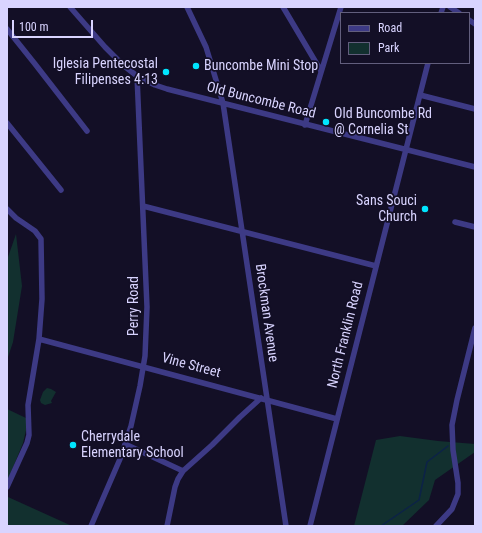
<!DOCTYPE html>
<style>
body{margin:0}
#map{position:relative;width:482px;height:533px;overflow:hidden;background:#130f26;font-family:"Roboto Condensed",sans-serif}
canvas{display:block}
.frame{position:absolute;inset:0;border:8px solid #d9d4ff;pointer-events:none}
.legend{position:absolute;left:340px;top:12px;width:130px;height:52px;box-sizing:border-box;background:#130f26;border:1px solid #625e7d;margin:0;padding:5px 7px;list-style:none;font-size:12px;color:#d9d4ff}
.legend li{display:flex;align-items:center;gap:8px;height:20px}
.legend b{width:20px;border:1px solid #625e7d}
.scale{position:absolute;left:12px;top:20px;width:81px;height:18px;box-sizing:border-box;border:2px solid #d9d4ff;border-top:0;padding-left:5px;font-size:12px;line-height:14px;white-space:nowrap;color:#d9d4ff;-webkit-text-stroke:3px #130f26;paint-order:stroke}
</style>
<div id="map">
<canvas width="482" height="533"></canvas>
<div class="frame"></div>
<ul class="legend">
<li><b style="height:5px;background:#3d3a85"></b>Road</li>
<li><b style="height:11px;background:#12302f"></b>Park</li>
</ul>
<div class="scale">100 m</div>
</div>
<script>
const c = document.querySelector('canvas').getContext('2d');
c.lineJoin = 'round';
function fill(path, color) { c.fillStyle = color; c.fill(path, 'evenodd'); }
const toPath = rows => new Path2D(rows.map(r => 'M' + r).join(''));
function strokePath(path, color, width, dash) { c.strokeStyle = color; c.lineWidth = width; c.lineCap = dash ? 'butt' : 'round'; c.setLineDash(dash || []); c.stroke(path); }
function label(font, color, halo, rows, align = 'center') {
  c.font = font + ' "Roboto Condensed",sans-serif'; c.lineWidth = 3.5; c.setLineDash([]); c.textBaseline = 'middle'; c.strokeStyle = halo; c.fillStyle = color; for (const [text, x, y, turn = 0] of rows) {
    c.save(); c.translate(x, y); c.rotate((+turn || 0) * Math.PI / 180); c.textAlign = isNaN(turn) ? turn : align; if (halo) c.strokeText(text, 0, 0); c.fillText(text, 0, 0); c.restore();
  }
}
fill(toPath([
 [16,234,22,286,13,342,7,360,7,260],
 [47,388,51,389,56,392,51,401,52,403,45,405,41,403,40,400,43,392],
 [7,409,26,418,27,426,23,443,7,482],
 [400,436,438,441,475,444,475,452,435,480,429,500,402,526,354,526,376,440],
 [8,497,72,526,7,526,7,500]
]), '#12302f');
strokePath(toPath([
 [381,526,419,500,427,462,448,446]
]), '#0c2248', 1.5);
strokePath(toPath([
 [70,7,105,47,123,65,137,76,155,85,167,89,475,167],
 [187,7,206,47,223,103,286,526],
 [283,7,321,71],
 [450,7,459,13],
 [441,13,443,7],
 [469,20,475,24],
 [7,29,35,64,87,131],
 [420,95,475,109],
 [7,123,61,190],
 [305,125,341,7],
 [143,206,376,266],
 [7,209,16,218,35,231,41,239,42,299,39,339,28,405,29,435,27,443,7,487],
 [455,222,475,227],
 [39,339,337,419],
 [125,444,183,471],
 [91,526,120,459,131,426,140,386,145,356,147,307,137,76],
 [167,526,175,487,178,479,183,471,212,445,240,417,261,398],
 [310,526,428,63],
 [436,526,452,509,458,494,458,483,453,450,452,425,457,400,475,328]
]), '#3d3a85', 5.5);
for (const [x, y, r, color] of [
 [196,66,4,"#00e5ff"],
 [166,72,4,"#00e5ff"],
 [326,122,4,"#00e5ff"],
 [425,209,4,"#00e5ff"],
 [73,445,4,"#00e5ff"]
]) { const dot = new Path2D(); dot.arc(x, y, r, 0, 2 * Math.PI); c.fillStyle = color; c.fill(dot); strokePath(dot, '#130f26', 1.5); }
label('14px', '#d9d4ff', '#130f26', [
 ["Iglesia Pentecostal",158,64,"right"],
 ["Filipenses 4:13",158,80,"right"],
 ["Buncombe Mini Stop",204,66],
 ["Old Buncombe Rd",334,114],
 ["@ Cornelia St",334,130],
 ["Sans Souci",417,201,"right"],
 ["Church",417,217,"right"],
 ["Cherrydale",81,437],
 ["Elementary School",81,453]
], 'left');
label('14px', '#d9d4ff', '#130f26', [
 ["Old Buncombe Road",261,101,14],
 ["Perry Road",134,306,-90],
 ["Brockman Avenue",266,313,82],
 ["North Franklin Road",346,335,-76],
 ["Vine Street",191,366,15]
]);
</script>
